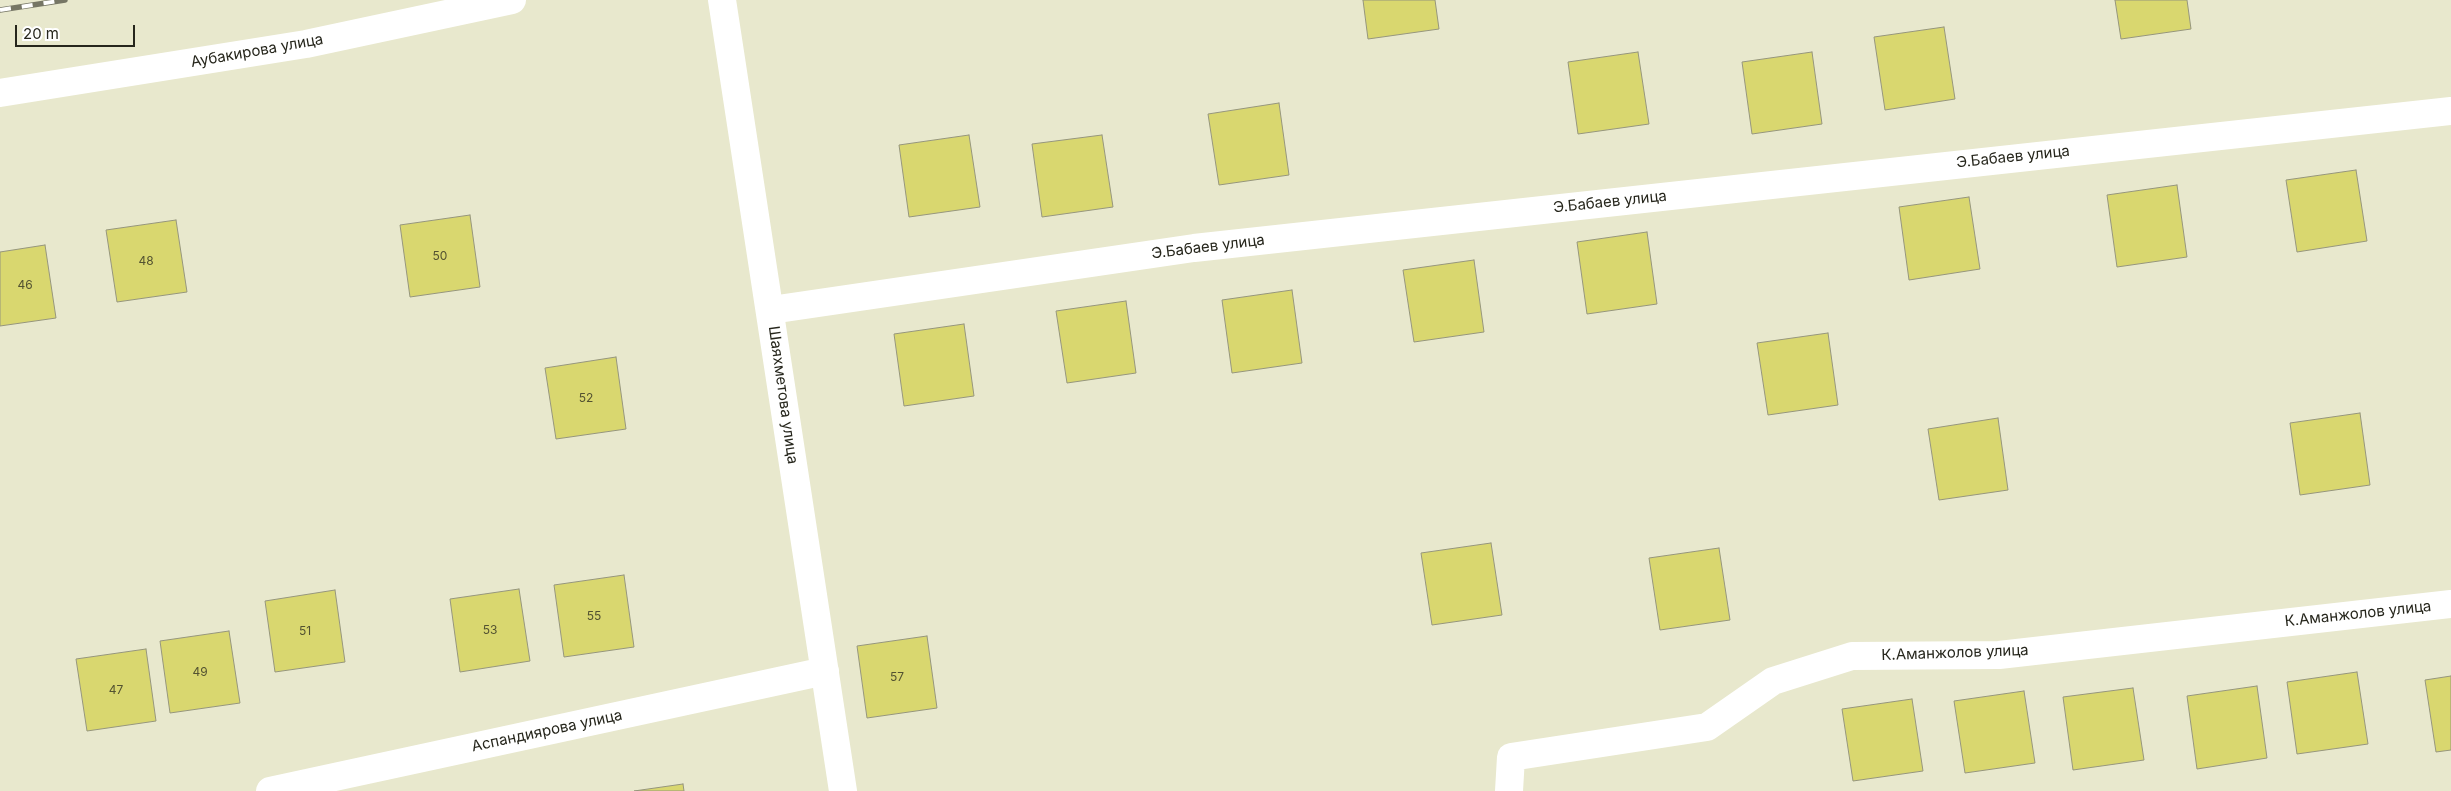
<!DOCTYPE html>
<meta charset="utf-8">
<style>
body{margin:0}
#map{position:relative;width:2451px;height:791px;overflow:hidden;background:#e8e8cd;font-family:Inter,sans-serif}
canvas{display:block}
.scale{position:absolute;left:15px;top:25px;width:120px;height:22px;box-sizing:border-box;border:2px solid #26261c;border-top:0;padding-left:6px;font-size:15px;line-height:18px;white-space:nowrap;color:#26261c;-webkit-text-stroke:4px #fff;paint-order:stroke}
</style>
<div id="map">
<canvas width="2451" height="791"></canvas>
<div class="scale">20 m</div>
</div>
<script>
const c = document.querySelector('canvas').getContext('2d');
c.lineJoin = 'round';
function fill(path, color) { c.fillStyle = color; c.fill(path, 'evenodd'); }
const toPath = rows => new Path2D(rows.map(r => 'M' + r).join(''));
function strokePath(path, color, width, dash) { c.strokeStyle = color; c.lineWidth = width; c.lineCap = dash ? 'butt' : 'round'; c.setLineDash(dash || []); c.stroke(path); }
function label(font, color, halo, rows, align = 'center') {
  c.font = font + ' Inter,sans-serif'; c.lineWidth = 4; c.setLineDash([]); c.textBaseline = 'middle'; c.strokeStyle = halo; c.fillStyle = color; for (const [text, x, y, turn = 0] of rows) {
    c.save(); c.translate(x, y); c.rotate((+turn || 0) * Math.PI / 180); c.textAlign = isNaN(turn) ? turn : align; if (halo) c.strokeText(text, 0, 0); c.fillText(text, 0, 0); c.restore();
  }
}
const building = toPath([
 [1363,0,1435,0,1439,29,1368,39,1363,0],
 [2115,0,2187,0,2191,29,2121,39,2115,0],
 [1944,27,1955,99,1885,110,1874,37,1944,27],
 [1638,52,1649,124,1578,134,1568,62,1638,52],
 [1812,52,1822,124,1752,134,1742,62,1812,52],
 [1279,103,1289,175,1219,185,1208,114,1279,103],
 [969,135,980,207,909,217,899,145,969,135],
 [1102,135,1113,207,1042,217,1032,144,1102,135],
 [2356,170,2367,241,2297,252,2286,180,2356,170],
 [2177,185,2187,257,2117,267,2107,195,2177,185],
 [1969,197,1980,269,1909,280,1899,207,1969,197],
 [470,215,480,287,410,297,400,225,470,215],
 [176,220,187,292,117,302,106,230,176,220],
 [1647,232,1657,304,1587,314,1577,242,1647,232],
 [45,245,56,318,0,326,0,252,45,245],
 [1474,260,1484,332,1414,342,1403,270,1474,260],
 [1292,290,1302,363,1232,373,1222,300,1292,290],
 [1126,301,1136,373,1067,383,1056,311,1126,301],
 [964,324,974,396,904,406,894,334,964,324],
 [1828,333,1838,405,1768,415,1757,343,1828,333],
 [616,357,626,429,556,439,545,368,616,357],
 [2360,413,2370,485,2300,495,2290,423,2360,413],
 [1998,418,2008,490,1939,500,1928,429,1998,418],
 [1491,543,1502,615,1432,625,1421,553,1491,543],
 [1719,548,1730,620,1660,630,1649,558,1719,548],
 [624,575,634,647,564,657,554,585,624,575],
 [519,589,530,661,460,672,450,599,519,589],
 [335,590,345,662,275,672,265,601,335,590],
 [229,631,240,703,170,713,160,641,229,631],
 [927,636,937,708,867,718,857,646,927,636],
 [146,649,156,721,87,731,76,659,146,649],
 [2357,672,2368,744,2297,754,2287,682,2357,672],
 [2451,676,2451,750,2436,752,2425,680,2451,676],
 [2257,686,2267,758,2197,769,2187,696,2257,686],
 [2133,688,2144,760,2073,770,2063,697,2133,688],
 [2024,691,2035,763,1965,773,1954,701,2024,691],
 [1912,699,1923,771,1853,781,1842,709,1912,699],
 [683,784,684,791,634,791,683,784]
]);
fill(building, '#d9d76f');
strokePath(building, '#96967d', 1);
strokePath(toPath([
 [722,0,843,791],
 [0,93,306,44,512,0],
 [771,310,1194,248,2451,111],
 [270,791,825,671],
 [1509,791,1511,757,1707,727,1773,681,1852,656,1999,655,2451,604]
]), '#fff', 28);
const rail = toPath([
 [0,10,65,0]
]);
strokePath(rail, '#767665', 5.5);
strokePath(rail, '#fff', 4, [11]);
label('12px', '#535231', null, [
 ["50",440,256],
 ["48",146,261],
 ["46",25,285],
 ["52",586,398],
 ["55",594,616],
 ["53",490,630],
 ["51",305,631],
 ["49",200,672],
 ["57",897,677],
 ["47",116,690]
]);
label('15px', '#26261c', '#fff', [
 ["Аубакирова улица",257,51,-10],
 ["Э.Бабаев улица",2013,157,-6],
 ["Э.Бабаев улица",1610,202,-6],
 ["Э.Бабаев улица",1208,247,-7],
 ["Шаяхметова улица",783,395,82],
 ["К.Аманжолов улица",2358,614,-6],
 ["К.Аманжолов улица",1955,653,-2],
 ["Аспандиярова улица",547,731,-12]
]);
</script>
